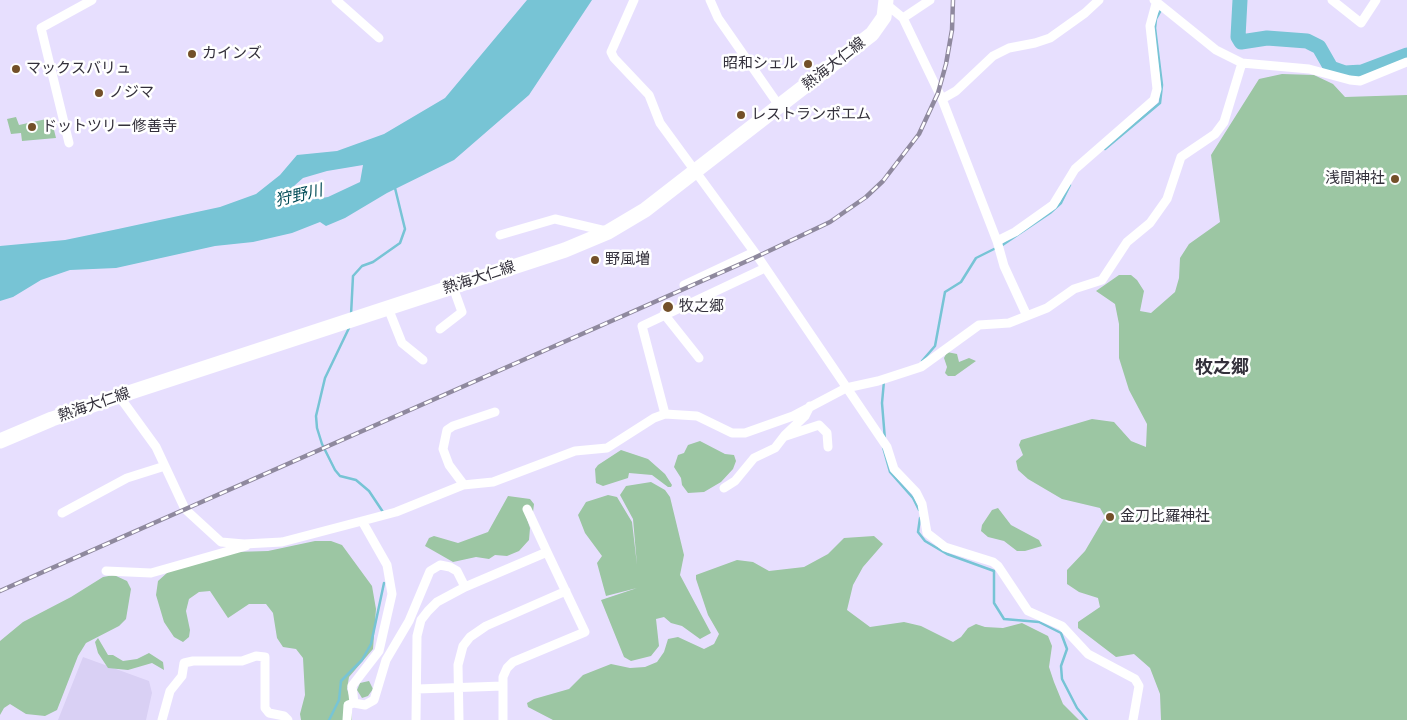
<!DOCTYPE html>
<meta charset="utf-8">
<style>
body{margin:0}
canvas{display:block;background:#e7dffe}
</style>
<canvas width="1407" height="720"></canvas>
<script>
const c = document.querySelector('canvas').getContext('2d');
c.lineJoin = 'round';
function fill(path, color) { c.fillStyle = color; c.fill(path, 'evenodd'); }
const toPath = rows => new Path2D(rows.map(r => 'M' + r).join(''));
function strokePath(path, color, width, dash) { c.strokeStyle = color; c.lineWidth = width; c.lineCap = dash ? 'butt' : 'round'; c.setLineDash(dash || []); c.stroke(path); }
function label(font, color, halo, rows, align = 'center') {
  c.font = font + ' Manrope,"Noto Sans JP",sans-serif'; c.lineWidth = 5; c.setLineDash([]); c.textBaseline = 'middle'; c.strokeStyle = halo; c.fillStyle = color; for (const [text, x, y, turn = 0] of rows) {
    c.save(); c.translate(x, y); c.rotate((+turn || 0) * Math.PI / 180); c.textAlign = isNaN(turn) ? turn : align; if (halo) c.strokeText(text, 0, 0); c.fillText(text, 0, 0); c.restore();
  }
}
fill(toPath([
 [83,657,149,681,152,693,146,720,58,720]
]), '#d9d0f4');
fill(toPath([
 [1282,74,1314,75,1333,84,1345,97,1407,95,1407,720,1161,720,1160,694,1150,668,1134,654,1116,657,1078,628,1078,622,1100,607,1098,598,1079,592,1067,584,1067,570,1085,551,1105,517,1100,508,1062,499,1028,479,1018,470,1016,461,1023,455,1019,445,1021,440,1092,419,1114,422,1131,441,1146,447,1147,424,1129,390,1119,358,1119,324,1115,304,1096,291,1119,275,1131,275,1137,280,1144,291,1140,311,1151,313,1175,292,1179,278,1180,258,1189,244,1220,222,1211,155,1259,79],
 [16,117,19,125,51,118,56,138,22,141,21,133,11,134,7,119],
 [947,352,957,354,959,362,969,358,976,361,955,376,948,376,945,373,947,367,944,358],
 [700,441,725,454,734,455,736,461,733,469,721,482,704,492,688,493,682,485,681,478,674,467,678,455,684,453,688,445],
 [621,450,648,459,665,474,672,485,671,487,668,487,652,475,629,473,628,478,603,486,596,483,595,469,598,465],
 [651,482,665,490,670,497,684,555,680,575,711,633,700,639,682,626,671,623,664,617,656,619,659,646,651,656,631,661,624,657,601,600,637,588,606,596,597,563,602,556,585,533,578,515,586,502,608,495,617,497,632,522,637,565,633,519,620,495,626,486],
 [508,496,530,499,534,504,533,512,527,519,530,528,529,540,519,551,507,556,495,555,489,559,476,557,453,562,425,546,429,538,434,536,458,543,488,532],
 [998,508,1011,525,1039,540,1042,546,1025,551,1017,551,1004,541,988,537,981,531,982,525,992,510],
 [874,536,883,544,863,567,853,585,847,610,870,627,904,622,921,626,953,642,961,637,968,628,976,624,985,627,1003,628,1022,623,1048,636,1052,646,1049,667,1054,682,1063,704,1079,720,553,720,528,707,527,703,534,699,569,689,583,675,611,664,630,668,645,667,657,662,664,652,668,639,678,637,704,649,714,644,719,634,708,615,696,579,696,575,737,560,753,562,769,571,804,567,828,554,844,538],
 [315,541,331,541,342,545,372,586,376,609,373,649,349,677,347,689,351,701,352,720,301,720,300,714,305,695,303,658,296,649,283,647,277,638,273,613,266,604,249,604,228,618,210,591,199,592,189,599,186,611,190,630,189,637,183,642,174,637,164,622,156,595,158,581,168,572,235,552,268,551],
 [114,575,127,581,131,589,126,619,119,626,86,643,78,656,57,710,45,716,26,714,10,704,4,708,0,715,0,641,23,622,71,597,103,577],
 [98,638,108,655,113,655,123,661,137,659,149,653,163,662,164,670,152,663,128,670,108,668,98,653,95,642],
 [369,681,373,689,368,696,362,698,357,690,360,683]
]), '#9cc6a3');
fill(toPath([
 [527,0,592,0,529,95,454,160,387,193,345,218,326,226,320,222,292,233,253,242,215,246,116,268,70,270,41,280,13,297,0,301,0,246,65,240,118,229,220,207,256,194,280,175,297,155,337,151,384,134,445,98],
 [363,165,360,182,328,197,303,201,288,199,294,186,303,178,327,171]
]), '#77c4d5');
strokePath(toPath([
 [1105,149,1160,103,1162,85,1155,28,1156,19,1161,10],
 [1001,246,1050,213,1061,203,1070,185],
 [351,315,353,276,362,266,373,262,400,243,405,229,395,188],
 [349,328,325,378,316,416,317,428,322,444,335,470,340,476,356,480,369,491,383,512],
 [922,361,935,346,945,292,961,282,976,258,996,248],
 [884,381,882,403,885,440],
 [883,447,890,472,913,498,919,510],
 [920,518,918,532,925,541,947,554,994,571,994,603,1004,619,1039,622,1061,633,1067,649,1061,666,1062,679,1077,708,1087,720],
 [329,720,339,700,341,681,362,660,371,644,384,583]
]), '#77c4d5', 2.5);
strokePath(toPath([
 [1240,0,1238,37,1241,42,1267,38,1307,41,1319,47,1331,68,1345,73,1362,72,1407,55]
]), '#77c4d5', 15);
strokePath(toPath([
 [336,0,379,38],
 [634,0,611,52,614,58,649,95,660,123,758,257,887,447,894,469,916,492,922,504,927,533,945,547,993,562,998,566,1028,611,1062,626,1088,654,1135,679,1139,686,1133,720],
 [710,0,718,18,780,107],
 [1154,0,1216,50,1242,63,1309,69,1350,80,1360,81,1407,62],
 [1332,0,1361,23,1376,0],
 [886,4,903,18,942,99,997,241,1004,266,1027,316],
 [903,18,930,0],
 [942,99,956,91,993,56,1009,48,1035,43,1050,38,1085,13,1099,0],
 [69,143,41,28,92,0],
 [500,235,555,219,606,231],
 [997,241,1015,232,1053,205,1075,169,1154,100,1157,89,1150,26,1157,0],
 [684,285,754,252],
 [388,308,402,343,423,360],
 [664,314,699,358],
 [440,329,462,312,453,287],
 [119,396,156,447,185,509,221,542,244,544,282,542,362,521,396,512,463,485,493,482,575,451,607,448,654,418,665,414,697,416,732,433,745,433,793,416,846,388,878,381,921,367,979,325,1009,323,1047,308,1074,289,1102,280,1127,242,1150,223,1167,199,1181,157,1215,134,1224,122,1242,63],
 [665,414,642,326,765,268],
 [786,436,819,425,827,433,828,447],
 [464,485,449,465,443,449,447,430,453,426,495,412],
 [724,488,735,481,754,458,775,448,785,435,805,416,810,406],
 [527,509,547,552],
 [62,513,127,478,165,466],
 [106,571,151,573,246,546],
 [417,689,503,686],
 [354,703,352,686,379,651,392,594,387,565,362,521],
 [162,720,170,691,182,676,184,663,193,661,242,661,256,656,265,657,265,708,269,713,284,716,288,720],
 [347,720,348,705,354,703,365,705,374,700,386,660,409,621,430,571,440,565,450,567,457,571,465,587],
 [416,720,417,636,421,620,428,611,437,602,465,587,547,552,585,632,513,662,507,668,503,677,503,720],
 [459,720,458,665,463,646,470,637,486,626,566,591]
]), '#fff', 9);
strokePath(toPath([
 [0,441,52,419,119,396,565,250,608,232,645,210,872,34,884,17,886,0]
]), '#fff', 15);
const rail = toPath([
 [0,591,754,258,830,222,866,197,883,181,919,134,938,93,946,64,952,30,953,0]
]);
strokePath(rail, '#8f899e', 4.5);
strokePath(rail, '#fff', 2.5, [8]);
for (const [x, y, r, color] of [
 [192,54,5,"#735029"],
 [808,64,5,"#735029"],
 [16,69,5,"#735029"],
 [99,93,5,"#735029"],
 [741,115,5,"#735029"],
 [32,127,5,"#735029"],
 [1395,179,5,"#735029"],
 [595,260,5,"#735029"],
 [668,307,6,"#735029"],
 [1110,517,5,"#735029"]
]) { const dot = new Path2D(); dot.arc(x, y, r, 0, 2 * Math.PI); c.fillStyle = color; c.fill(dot); strokePath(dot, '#fff', 2); }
label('15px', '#33303b', '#fff', [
 ["カインズ",202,54],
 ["昭和シェル",798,64,"right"],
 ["マックスバリュ",26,69],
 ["ノジマ",109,93],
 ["レストランポエム",751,115],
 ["ドットツリー修善寺",42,127],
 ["浅間神社",1385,179,"right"],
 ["野風増",605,260],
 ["牧之郷",679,307],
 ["金刀比羅神社",1120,517]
], 'left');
label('15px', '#33303b', '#fff', [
 ["熱海大仁線",834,64,-38],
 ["熱海大仁線",479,278,-18],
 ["熱海大仁線",94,405,-19]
]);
label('italic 16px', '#034d58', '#fff', [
 ["狩野川",299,196,-13]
]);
label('bold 18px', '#33303b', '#fff', [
 ["牧之郷",1222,368]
]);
</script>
